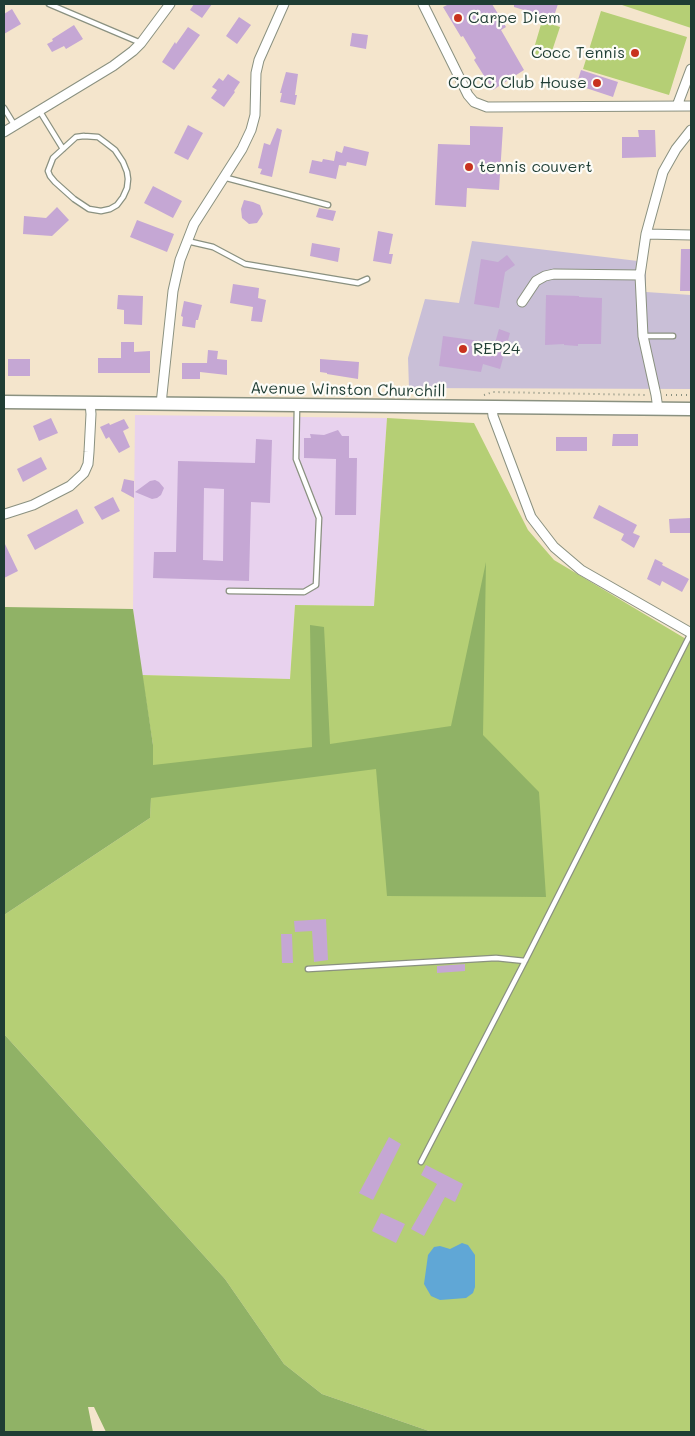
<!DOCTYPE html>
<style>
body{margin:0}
#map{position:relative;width:695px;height:1436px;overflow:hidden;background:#f4e5cc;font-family:Mali,sans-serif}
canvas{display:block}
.frame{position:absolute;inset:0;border:5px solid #1f3d34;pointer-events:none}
</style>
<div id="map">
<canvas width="695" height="1436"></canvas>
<div class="frame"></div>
</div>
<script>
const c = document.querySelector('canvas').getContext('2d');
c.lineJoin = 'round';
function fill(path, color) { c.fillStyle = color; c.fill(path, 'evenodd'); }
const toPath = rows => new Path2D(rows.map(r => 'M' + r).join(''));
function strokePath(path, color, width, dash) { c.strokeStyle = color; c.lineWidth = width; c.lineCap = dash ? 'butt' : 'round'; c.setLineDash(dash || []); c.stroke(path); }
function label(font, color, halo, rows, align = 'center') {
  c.font = font + ' Mali,sans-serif'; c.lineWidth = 4.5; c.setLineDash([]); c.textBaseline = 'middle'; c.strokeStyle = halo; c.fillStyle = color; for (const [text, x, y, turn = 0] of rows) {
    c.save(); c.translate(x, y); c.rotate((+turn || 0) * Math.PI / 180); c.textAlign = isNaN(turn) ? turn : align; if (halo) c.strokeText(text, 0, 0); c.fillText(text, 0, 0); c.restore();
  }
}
fill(toPath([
 [135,415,387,418,374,606,295,605,290,679,142,675,133,609]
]), '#e8d2ee');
fill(toPath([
 [472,241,646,262,646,292,691,295,691,389,409,388,408,358,425,299,459,303]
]), '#c9bfd7');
fill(toPath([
 [619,4,691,4,691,28],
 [601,11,687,37,669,95,583,69],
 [542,21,560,27,549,60,532,55],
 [387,418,474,423,528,530,554,560,691,642,691,1432,432,1432,322,1394,284,1364,225,1279,4,1034,4,915,150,818,153,745,142,675,290,679,295,605,374,606]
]), '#b5cf75');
fill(toPath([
 [486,562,483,735,539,792,546,897,387,896,376,769,151,798,150,818,4,915,4,607,133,609,153,745,153,765,312,747,310,625,324,627,330,744,451,726],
 [4,1034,225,1279,284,1364,322,1394,432,1432,106,1432,94,1407,88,1407,93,1432,4,1432]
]), '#90b266');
fill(toPath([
 [462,1243,468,1245,475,1255,475,1287,473,1293,466,1298,440,1300,431,1296,424,1284,428,1255,434,1247,440,1246,450,1249]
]), '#60a7d6');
fill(toPath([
 [194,4,212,4,202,18,190,10],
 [449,4,492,4,506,27,501,30,524,70,493,90,474,60,476,58,463,36,461,37,443,7],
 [514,4,558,4,553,19,514,7],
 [12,9,21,24,4,34,4,14],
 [239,17,251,25,237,44,226,36],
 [74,25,83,39,66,49,64,46,52,52,47,44,53,41,52,39],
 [188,27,200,35,174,70,162,62,175,42,176,44],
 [352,33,368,35,366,49,350,46],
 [581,70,618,82,613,97,583,87,584,85,577,83],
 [286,72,298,74,295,95,297,95,295,105,280,102,282,93,280,93],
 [228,74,240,82,234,91,235,92,224,107,211,98,217,90,212,87,219,78,223,81],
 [188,125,203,133,188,160,174,153],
 [470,126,503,127,499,190,467,188,466,207,435,205,438,144,470,145],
 [277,128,282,130,272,177,260,174,262,169,258,168,264,143,270,145],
 [638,130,655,130,656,157,622,158,622,137,639,137],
 [344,146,369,152,366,166,347,162,346,166,339,165,336,179,309,173,312,160,322,162,323,159,334,161,336,151,342,153],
 [153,186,182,201,173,218,144,203],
 [244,200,253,202,260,205,263,214,257,223,249,224,242,218,241,209],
 [57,207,69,220,52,236,23,234,24,216,46,218],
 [319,208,336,211,333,221,316,217],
 [137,220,174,234,167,252,130,237],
 [378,231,393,234,389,254,393,254,391,264,373,261],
 [312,243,340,248,338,262,310,256],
 [681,249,691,249,691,291,680,291],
 [507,255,515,265,505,272,499,308,474,304,481,259,498,262],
 [233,284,259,288,258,298,266,300,262,322,251,321,253,307,230,303],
 [118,295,143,296,142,325,124,324,124,310,117,309],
 [546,295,579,296,579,297,602,298,601,344,578,344,578,346,564,345,564,344,545,345],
 [184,301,202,305,198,320,196,320,195,328,182,326,183,317,181,316],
 [499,329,510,333,500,369,483,364,481,372,439,366,443,336,495,343],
 [121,342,134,342,134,352,150,351,150,373,98,373,98,358,121,358],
 [208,350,218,351,217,359,227,360,227,375,200,372,200,379,182,379,182,363,207,363],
 [8,359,30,359,30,376,8,376],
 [320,359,359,362,358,379,327,374,327,373,320,372],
 [51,418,58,433,39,441,33,426],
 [124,419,129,428,123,431,130,447,119,453,109,437,106,439,100,427,109,423,110,425],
 [338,430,342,436,349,436,349,458,357,458,356,515,335,515,336,459,304,458,304,438,311,438,310,434,324,435],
 [613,434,638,434,638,446,612,446],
 [556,437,587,437,587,451,556,451],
 [256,439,272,440,270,503,251,502,249,581,153,578,154,552,176,552,178,461,255,463],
 [204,488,224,489,223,561,203,560],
 [41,457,47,469,23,482,17,469],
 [124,479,134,481,134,498,121,491],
 [155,480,159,482,164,488,161,495,157,498,152,499,135,492,150,481],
 [113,497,120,511,102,520,94,507],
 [599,505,637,525,633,533,640,536,634,548,621,540,624,534,593,518],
 [77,509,84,523,35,550,27,535],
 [691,518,691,533,670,533,669,519],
 [4,542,18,571,4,578],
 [655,559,663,563,662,565,689,579,682,592,662,581,660,586,647,579],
 [326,919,328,960,314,962,312,931,295,932,294,921],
 [281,934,292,934,293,963,282,963],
 [465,964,465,971,437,973,437,966],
 [389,1137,401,1144,373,1200,359,1193],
 [426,1165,463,1184,455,1202,445,1197,424,1236,411,1229,437,1184,421,1175],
 [381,1213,405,1224,396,1243,372,1231]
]), '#c5a7d4');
const lane = toPath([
 [49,4,141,43],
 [4,108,15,126],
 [39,110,63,149],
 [84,136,98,137,106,143,115,150,123,162,127,172,128,179,127,188,123,197,117,205,110,209,101,211,89,209,74,199,55,182,50,176,48,171,53,158,76,137,84,136],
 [223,177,328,205],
 [187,241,213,247,245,264,358,283,367,279],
 [643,336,673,336],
 [229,591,304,592,316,585,319,518,296,459,297,407],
 [308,969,496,958,525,961],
 [421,1162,525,961,691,633]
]);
const street = toPath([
 [423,4,468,95,474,102,487,107,691,106],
 [677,106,691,69],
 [4,132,113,66,133,51,141,43,170,4],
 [646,234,691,235],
 [522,302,536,281,545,276,554,274,640,275],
 [161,404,173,291,180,260,194,224,242,149,251,130,255,115,256,73,259,60,284,4],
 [492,407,493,416,531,517,554,547,581,570,691,633],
 [658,409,656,395,643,336,640,275,646,234,663,172,676,149,691,130],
 [5,514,33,505,70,486,84,473,88,464,89,452,91,414,90,403]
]);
const secondary = toPath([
 [4,402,691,409]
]);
strokePath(lane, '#8a9180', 7);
strokePath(street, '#8a9180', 11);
strokePath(secondary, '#8a9180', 15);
strokePath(toPath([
 [484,395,493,392,646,395],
 [666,395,691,395]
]), '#8a9180', 2, [1, 4]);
strokePath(lane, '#fff', 4.5);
strokePath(street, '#fff', 9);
strokePath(secondary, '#fff', 12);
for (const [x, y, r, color] of [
 [458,18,5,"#c8321e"],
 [635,53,5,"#c8321e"],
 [597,83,5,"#c8321e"],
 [469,167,5,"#c8321e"],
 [463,349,5,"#c8321e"]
]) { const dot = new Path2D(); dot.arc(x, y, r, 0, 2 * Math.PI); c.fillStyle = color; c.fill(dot); strokePath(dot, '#fdfcf7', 2); }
label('16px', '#1f3d34', '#fdfcf7', [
 ["Carpe Diem",468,18],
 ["Cocc Tennis",625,53,"right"],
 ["COCC Club House",587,83,"right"],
 ["tennis couvert",479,167],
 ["REP24",473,349]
], 'left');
label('16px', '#1f3d34', '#fdfcf7', [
 ["Avenue Winston Churchill",348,390,1]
]);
</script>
